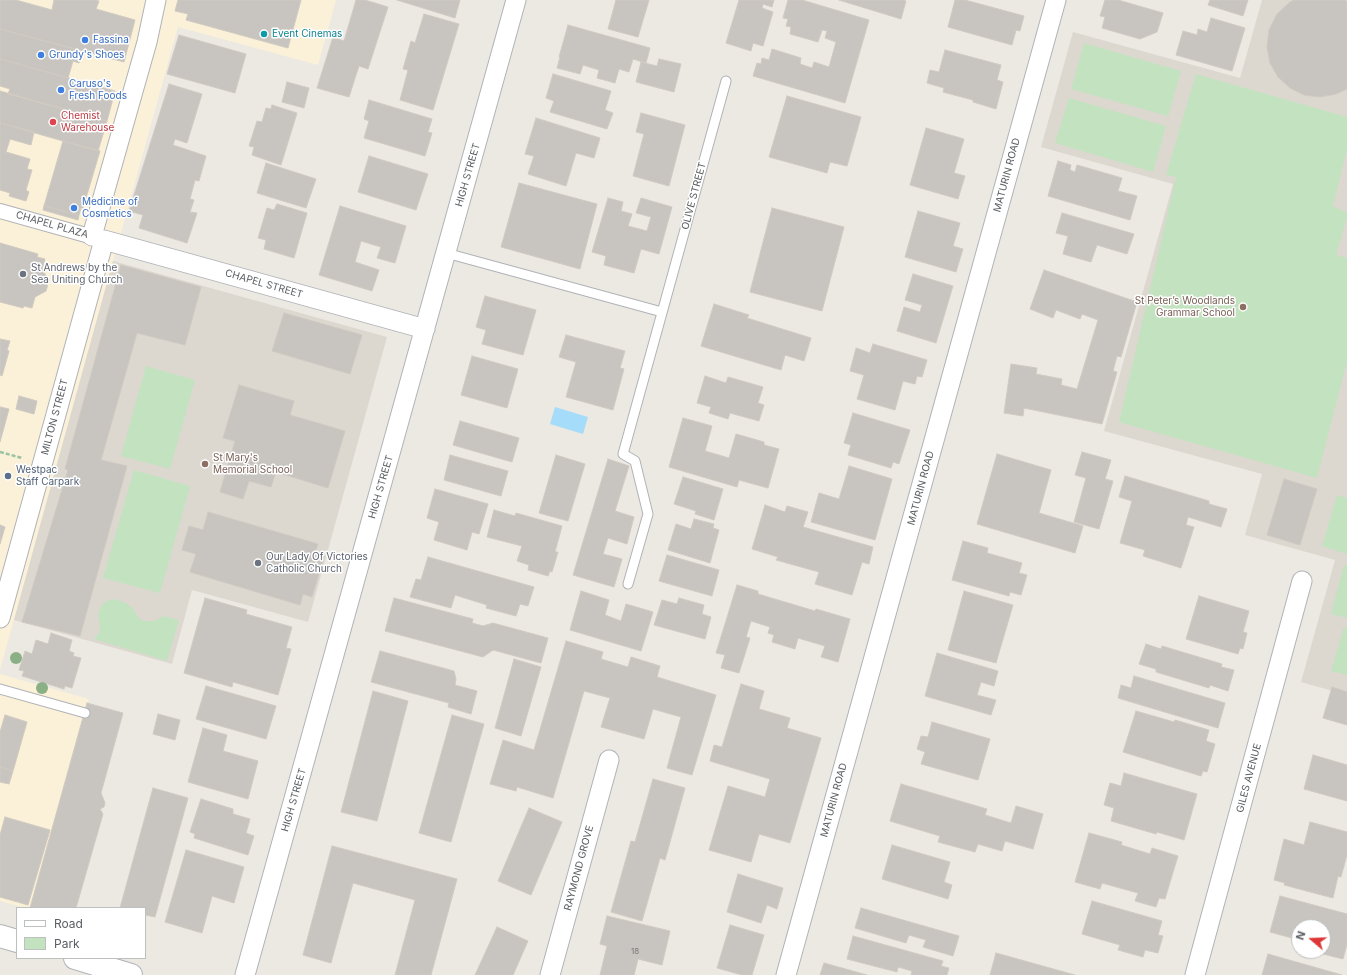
<!DOCTYPE html>
<meta charset="utf-8">
<style>
body{margin:0}
#map{position:relative;width:1347px;height:975px;overflow:hidden;background:#ece9e2;font-family:Inter,sans-serif}
canvas{display:block}
.legend{position:absolute;left:16px;top:907px;width:130px;height:52px;box-sizing:border-box;background:#fff;border:1px solid #bdbfc0;margin:0;padding:5px 7px;list-style:none;font-size:12px;color:#5a5e62}
.legend li{display:flex;align-items:center;gap:8px;height:20px}
.legend b{width:20px;border:1px solid #bdbfc0}
.north{position:absolute;left:1291px;top:919px;width:40px;height:40px;box-sizing:border-box;background:#fff;border:1px solid #bdbfc0;border-radius:50%;rotate:289deg;font-size:11px;font-weight:700;line-height:16px;text-align:center;color:#5a5e62}
.north::after{content:'';display:block;margin:auto;width:14px;height:18px;background:#dd3738;clip-path:polygon(50% 0,100% 100%,50% 72%,0 100%)}
</style>
<div id="map">
<canvas width="1347" height="975"></canvas>
<ul class="legend">
<li><b style="height:5px;background:#fff"></b>Road</li>
<li><b style="height:11px;background:#c3e2c0"></b>Park</li>
</ul>
<div class="north">N</div>
</div>
<script>
const c = document.querySelector('canvas').getContext('2d');
c.lineJoin = 'round';
function fill(path, color) { c.fillStyle = color; c.fill(path, 'evenodd'); }
const toPath = rows => new Path2D(rows.map(r => 'M' + r).join(''));
function strokePath(path, color, width, dash) { c.strokeStyle = color; c.lineWidth = width; c.lineCap = dash ? 'butt' : 'round'; c.setLineDash(dash || []); c.stroke(path); }
function label(font, color, halo, rows, align = 'center') {
  c.font = font + ' Inter,sans-serif'; c.lineWidth = 3; c.setLineDash([]); c.textBaseline = 'middle'; c.strokeStyle = halo; c.fillStyle = color; for (const [text, x, y, turn = 0] of rows) {
    c.save(); c.translate(x, y); c.rotate((+turn || 0) * Math.PI / 180); c.textAlign = isNaN(turn) ? turn : align; if (halo) c.strokeText(text, 0, 0); c.fillText(text, 0, 0); c.restore();
  }
}
fill(toPath([
 [0,0,336,0,318,65,178,27,0,670],
 [0,674,89,699,31,908,25,908,0,901]
]), '#fbf0d8');
fill(toPath([
 [1262,0,1347,0,1347,695,1301,682,1335,560,1245,535,1262,474,1104,431,1173,184,1041,147,1073,32,1240,78],
 [113,261,387,337,308,622,192,590,172,664,14,620]
]), '#dcd8d0');
fill(toPath([
 [1084,43,1181,71,1168,116,1071,89],
 [1196,74,1347,117,1347,149,1333,206,1347,213,1347,217,1336,255,1347,258,1347,361,1317,478,1119,422,1176,177,1166,175],
 [1069,98,1166,126,1153,172,1055,143],
 [146,366,195,380,170,469,121,456],
 [134,470,190,486,160,593,103,578],
 [1337,495,1347,498,1347,554,1322,546],
 [1344,565,1347,566,1347,618,1331,614],
 [114,599,126,603,133,609,138,617,143,621,155,621,163,616,179,620,167,661,94,639,99,633,100,629,98,614,101,606,108,600],
 [1344,627,1347,628,1347,675,1331,671]
]), '#c3e2c0');
fill(toPath([
 [555,407,588,417,583,434,550,424]
]), '#a5dcf9');
const building = toPath([
 [0,0,16,0,52,10,54,0,95,0,99,1,96,9,135,20,124,62,0,29,0,0],
 [178,0,301,0,288,48,186,20,188,14,175,11,178,0],
 [356,0,365,0,388,7,368,69,359,66,349,97,317,88,333,37,344,41,356,0],
 [397,0,460,0,455,18,397,0],
 [616,0,649,0,638,37,608,29,616,0],
 [739,0,774,0,772,7,763,4,762,8,773,12,763,46,753,43,751,51,726,43,739,0],
 [788,0,802,0,869,20,845,103,753,76,757,63,761,64,762,58,769,60,772,49,801,58,800,64,812,68,814,62,829,67,836,42,825,38,827,31,822,30,818,42,790,34,791,27,786,26,788,19,783,18,788,0],
 [839,0,902,0,906,1,901,19,839,0],
 [955,0,965,0,1024,16,1020,31,1016,30,1012,45,948,27,955,0],
 [1105,0,1118,0,1163,13,1157,32,1140,39,1102,28,1105,17,1100,16,1105,0],
 [1210,0,1248,0,1243,16,1208,5,1210,0],
 [1294,0,1345,0,1347,2,1347,89,1336,94,1320,97,1304,95,1290,88,1278,77,1270,63,1267,47,1269,30,1277,14,1290,2,1294,0],
 [424,14,459,24,433,110,400,100,408,70,403,69,411,41,415,43,424,14],
 [1211,18,1245,28,1232,71,1176,55,1183,31,1197,35,1198,29,1207,32,1211,18],
 [568,25,650,48,646,63,633,59,629,72,619,69,615,83,597,78,599,70,583,65,580,74,557,68,560,57,559,57,568,25],
 [0,29,82,51,79,63,73,61,68,78,0,59,0,29],
 [179,35,246,54,235,93,167,74,179,35],
 [945,50,1001,65,997,80,1003,82,996,109,973,102,973,100,943,92,944,88,927,83,930,70,939,72,945,50],
 [0,59,115,91,107,121,8,94,10,89,0,86,0,59],
 [659,59,681,64,674,92,636,82,641,62,657,66,659,59],
 [553,74,611,91,605,110,613,113,607,129,550,112,554,101,546,98,553,74],
 [287,82,309,88,304,108,282,102,287,82],
 [169,84,202,94,187,143,175,139,173,145,206,156,199,181,195,180,190,199,194,200,190,212,197,213,187,243,139,228,143,215,129,211,169,84],
 [0,91,107,121,98,151,0,123,0,91],
 [787,96,861,117,847,166,830,162,827,173,769,157,787,96],
 [369,100,432,119,428,132,432,133,425,156,364,138,369,121,364,119,369,100],
 [272,105,297,113,281,165,252,155,254,147,249,146,257,121,262,122,266,108,271,109,272,105],
 [641,113,685,125,669,186,633,176,644,134,636,132,641,113],
 [536,118,600,138,594,158,576,153,566,186,528,174,534,156,525,154,536,118],
 [0,123,34,132,31,145,10,139,6,152,30,159,27,169,32,170,26,190,29,192,26,201,9,196,10,193,0,190,0,123],
 [926,128,964,139,954,173,965,176,958,199,910,185,926,128],
 [63,141,100,151,83,208,81,208,79,215,44,206,63,141],
 [369,156,428,174,416,210,358,192,369,156],
 [1058,161,1071,165,1070,170,1075,172,1077,165,1122,178,1118,191,1137,196,1130,220,1048,196,1058,161],
 [266,163,316,179,306,208,257,193,266,163],
 [519,183,597,204,580,269,501,247,519,183],
 [608,198,623,202,621,211,632,214,628,226,647,231,651,217,636,213,641,198,672,207,659,254,641,249,634,273,604,265,606,256,592,252,608,198],
 [277,204,307,213,294,258,264,249,266,240,258,238,267,208,274,210,277,204],
 [44,206,79,215,78,220,43,210,44,206],
 [340,206,406,226,395,263,377,258,381,247,361,241,355,262,379,270,372,291,319,275,340,206],
 [772,208,844,227,822,311,750,292,772,208],
 [918,211,960,223,953,246,963,249,956,272,905,257,918,211],
 [1062,213,1134,234,1127,254,1097,245,1091,262,1063,254,1068,236,1056,233,1062,213],
 [0,243,38,254,37,257,45,259,42,269,49,280,46,291,35,297,32,308,24,306,23,308,0,302,0,243],
 [121,265,201,287,185,345,137,333,101,460,127,466,80,636,22,622,68,470,65,469,121,265],
 [1044,270,1137,302,1121,357,1117,356,1113,371,1117,372,1102,424,1024,408,1023,416,1004,413,1011,364,1037,368,1036,374,1062,379,1061,385,1077,389,1098,320,1082,314,1080,319,1056,310,1053,318,1030,309,1044,270],
 [913,274,953,286,936,343,897,331,904,307,920,312,922,305,905,300,913,274],
 [485,296,536,310,523,355,482,344,486,330,476,327,485,296],
 [714,304,749,315,747,318,811,338,804,361,785,355,781,370,701,346,714,304],
 [284,313,362,335,350,374,272,351,284,313],
 [566,335,625,351,620,368,624,369,613,410,566,397,576,362,559,357,566,335],
 [0,339,10,341,7,350,9,351,2,376,0,375,0,339],
 [873,344,927,360,922,377,917,376,915,384,903,381,895,410,857,399,864,375,850,371,856,348,870,353,873,344],
 [472,356,518,369,507,408,461,395,472,356],
 [705,376,726,383,728,377,763,387,758,403,764,405,759,421,730,413,728,419,709,413,711,407,697,403,705,376],
 [239,385,294,401,290,415,345,431,328,488,276,472,271,487,249,481,243,499,220,492,235,441,223,438,239,385],
 [19,396,37,401,34,414,16,409,19,396],
 [0,407,9,409,0,442,0,407],
 [853,413,910,430,899,464,893,462,891,468,848,455,851,445,844,443,853,413],
 [683,418,712,426,705,451,729,458,736,434,764,442,764,445,779,449,768,488,739,480,737,487,669,467,683,418],
 [460,421,519,438,512,462,453,445,460,421],
 [1082,452,1111,460,1105,479,1113,481,1099,529,1074,522,1086,478,1075,475,1082,452],
 [997,454,1051,470,1039,513,1083,526,1075,553,977,524,997,454],
 [450,455,508,471,501,496,444,480,450,455],
 [556,455,585,464,568,521,539,513,556,455],
 [608,459,629,466,615,511,634,517,627,544,608,538,603,554,622,559,614,587,573,575,608,459],
 [849,466,892,479,875,540,811,522,819,493,839,499,849,466],
 [1125,476,1209,501,1209,504,1227,509,1221,527,1188,517,1186,525,1194,527,1181,568,1143,556,1145,550,1120,543,1132,501,1119,497,1125,476],
 [683,477,723,489,714,520,695,514,696,511,674,504,683,477],
 [1284,479,1317,489,1300,545,1267,535,1284,479],
 [435,489,488,504,479,534,472,532,467,550,434,540,439,522,427,518,435,489],
 [765,505,785,512,787,506,808,512,803,527,873,547,869,564,862,562,852,595,815,584,819,572,776,560,778,557,752,549,765,505],
 [494,510,515,516,516,513,562,526,555,552,558,552,552,572,550,571,548,576,528,570,529,565,517,561,522,546,487,537,494,510],
 [208,512,318,544,315,552,325,554,312,597,303,594,300,605,190,572,196,554,182,550,189,526,203,530,208,512],
 [694,519,714,524,713,528,719,530,710,563,668,550,676,524,691,529,694,519],
 [0,525,5,527,0,544,0,525],
 [963,541,988,548,987,553,1022,563,1019,573,1027,575,1021,595,1010,592,1009,596,952,580,963,541],
 [667,555,719,570,712,596,659,581,667,555],
 [428,557,534,587,528,606,520,604,516,616,486,608,487,605,455,595,451,608,410,597,416,579,421,580,428,557],
 [737,585,758,591,758,594,815,611,816,609,850,619,838,662,821,657,825,646,798,638,795,649,772,642,774,635,768,633,770,627,751,621,746,637,750,638,739,673,721,668,725,655,716,653,737,585],
 [581,591,609,600,605,615,621,621,626,604,653,612,641,651,570,630,581,591],
 [964,591,1013,605,996,663,948,650,964,591],
 [1199,596,1249,611,1243,632,1247,633,1243,649,1240,648,1238,654,1186,639,1199,596],
 [205,598,247,610,246,614,292,627,286,648,291,649,278,695,233,682,232,687,184,673,205,598],
 [394,598,473,619,472,623,483,626,493,623,548,638,541,663,493,650,483,657,385,631,394,598],
 [679,598,704,605,702,614,711,617,705,639,654,625,662,600,677,604,679,598],
 [51,633,72,640,69,651,74,653,73,656,81,658,72,688,65,686,64,689,22,676,24,671,19,670,25,651,32,654,36,640,48,644,51,633],
 [566,641,603,652,601,659,628,667,631,657,660,666,657,677,716,695,692,775,667,768,681,717,653,709,644,739,601,727,610,698,584,691,553,798,517,787,516,791,490,784,503,740,534,750,566,641],
 [1146,644,1161,649,1162,646,1222,664,1221,667,1234,670,1228,691,1210,685,1209,688,1156,672,1156,669,1139,664,1146,644],
 [380,651,454,671,456,679,455,685,477,691,471,714,448,707,449,703,371,682,380,651],
 [937,653,998,671,994,686,981,682,977,695,996,700,991,715,925,696,937,653],
 [514,659,541,667,521,736,495,728,514,659],
 [1134,676,1225,703,1218,728,1118,698,1121,685,1131,688,1134,676],
 [741,684,764,691,759,709,790,718,787,728,821,738,790,843,759,834,751,862,709,850,728,786,765,797,770,779,710,761,714,745,722,747,741,684],
 [206,686,276,706,266,739,196,719,206,686],
 [1332,687,1347,692,1347,725,1323,718,1332,687],
 [373,691,408,701,377,821,341,812,373,691],
 [87,703,123,713,101,793,105,803,104,807,100,809,103,814,76,908,30,908,87,703],
 [1136,711,1174,722,1175,720,1209,730,1206,741,1215,744,1207,772,1203,771,1201,776,1123,752,1136,711],
 [158,714,180,720,175,740,153,734,158,714],
 [5,715,27,722,13,771,0,767,0,732,5,715],
 [452,715,484,724,451,842,419,833,452,715],
 [932,722,990,739,978,780,921,764,925,752,917,749,921,736,928,737,932,722],
 [203,728,227,735,223,751,258,761,248,799,188,782,203,728],
 [1313,755,1347,765,1347,801,1304,789,1313,755],
 [0,767,13,771,9,784,0,782,0,767],
 [1124,773,1197,794,1184,840,1157,832,1156,834,1111,821,1114,808,1104,805,1110,783,1121,786,1124,773],
 [653,779,685,788,665,860,660,858,642,921,611,912,631,841,635,842,653,779],
 [901,784,987,809,985,815,1011,823,1016,806,1043,814,1033,849,1005,841,1002,851,978,844,975,852,938,842,940,836,890,821,901,784],
 [153,788,188,798,155,917,145,915,145,908,120,908,153,788],
 [201,799,233,809,233,814,250,819,246,833,254,836,248,855,194,838,195,834,190,832,201,799],
 [529,808,562,822,531,895,498,881,529,808],
 [5,817,50,830,28,905,0,897,0,835,5,817],
 [1310,822,1347,832,1347,855,1341,877,1338,876,1333,898,1284,885,1285,883,1274,880,1284,839,1304,845,1310,822],
 [1089,833,1122,842,1121,845,1150,854,1152,848,1178,856,1165,899,1159,898,1156,907,1135,901,1138,893,1102,883,1100,889,1075,882,1089,833],
 [892,845,950,862,944,882,952,885,948,899,882,879,892,845],
 [332,846,457,879,431,975,395,975,415,900,353,883,331,963,303,955,332,846],
 [186,850,244,867,234,903,212,896,202,933,165,922,186,850],
 [738,874,783,888,777,909,767,905,761,923,727,912,738,874],
 [1280,896,1347,914,1347,944,1343,959,1315,952,1323,951,1323,927,1299,927,1299,940,1270,932,1280,896],
 [1092,901,1162,921,1158,935,1163,936,1158,953,1145,950,1143,957,1118,950,1120,945,1082,934,1092,901],
 [861,908,959,936,953,956,923,947,926,940,909,935,906,943,855,928,861,908],
 [607,916,670,931,662,965,638,959,634,975,600,975,607,946,600,944,607,916],
 [730,925,764,935,752,975,742,975,717,968,730,925],
 [497,927,528,941,513,975,475,975,497,927],
 [853,936,943,961,941,966,949,968,947,975,911,975,912,971,898,967,897,972,847,959,853,936],
 [996,953,1075,975,990,975,996,953],
 [1268,954,1342,975,1262,975,1268,954],
 [824,963,867,975,820,975,824,963]
]);
fill(building, '#c8c4bf');
strokePath(building, '#d0cac1', 1);
const service = toPath([
 [446,253,662,312],
 [628,584,648,514,635,461,623,454,726,81],
 [0,689,85,713]
]);
const pedestrian = toPath([
 [0,211,100,239]
]);
const minor = toPath([
 [92,236,147,42,156,0],
 [0,618,104,240,425,329],
 [245,975,516,0],
 [550,975,609,760],
 [786,975,1056,0],
 [1195,975,1302,581]
]);
const tertiary = toPath([
 [0,936,17,941],
 [75,958,131,975]
]);
strokePath(service, '#b0b3b7', 11);
strokePath(pedestrian, '#b0b3b7', 16);
strokePath(minor, '#b0b3b7', 21);
strokePath(tertiary, '#b0b3b7', 24);
strokePath(toPath([
 [0,452,22,458]
]), '#9ac3a2', 2.5, [4, 2]);
strokePath(service, '#fff', 9);
strokePath(pedestrian, '#fff', 14);
strokePath(minor, '#fff', 19);
strokePath(tertiary, '#fff', 22);
c.fillStyle = '#8cb086';
for (const [x, y] of [
 [16,658],
 [42,688]
]) { c.beginPath(); c.arc(x, y, 6, 0, 2 * Math.PI); c.fill(); }
for (const [x, y, r, color] of [
 [264,34,4,"#0f9aa8"],
 [85,40,4,"#3f7fe0"],
 [41,55,4,"#3f7fe0"],
 [61,90,4,"#3f7fe0"],
 [53,122,4,"#e0444e"],
 [74,208,4,"#3f7fe0"],
 [23,274,4,"#6b7280"],
 [1243,307,4,"#8d6e63"],
 [205,464,4,"#8d6e63"],
 [8,476,4,"#5c6f8a"],
 [258,563,4,"#6b7280"]
]) { const dot = new Path2D(); dot.arc(x, y, r, 0, 2 * Math.PI); c.fillStyle = color; c.fill(dot); strokePath(dot, '#fff', 1.5); }
label('8px', '#767879', null, [
 ["18",635,952]
]);
label('10px', '#0d838f', '#fff', [
 ["Event Cinemas",272,34]
], 'left');
label('10px', '#366cbe', '#fff', [
 ["Fassina",93,40],
 ["Grundy's Shoes",49,55],
 ["Caruso's",69,84],
 ["Fresh Foods",69,96],
 ["Medicine of",82,202],
 ["Cosmetics",82,214]
], 'left');
label('10px', '#be3a42', '#fff', [
 ["Chemist",61,116],
 ["Warehouse",61,128]
], 'left');
label('10px', '#5a5e62', '#fff', [
 ["HIGH STREET",468,175,-74],
 ["MATURIN ROAD",1007,175,-75],
 ["OLIVE STREET",694,196,-75],
 ["CHAPEL PLAZA",52,225,16],
 ["CHAPEL STREET",264,284,16],
 ["MILTON STREET",55,417,-75],
 ["HIGH STREET",381,487,-74],
 ["MATURIN ROAD",921,488,-75],
 ["GILES AVENUE",1249,778,-75],
 ["HIGH STREET",294,800,-74],
 ["MATURIN ROAD",834,800,-75],
 ["RAYMOND GROVE",579,868,-75]
]);
label('10px', '#5b616d', '#fff', [
 ["St Andrews by the",31,268],
 ["Sea Uniting Church",31,280],
 ["Our Lady Of Victories",266,557],
 ["Catholic Church",266,569]
], 'left');
label('10px', '#785e54', '#fff', [
 ["St Peter’s Woodlands",1235,301],
 ["Grammar School",1235,313],
 ["St Mary's",213,458,"left"],
 ["Memorial School",213,470,"left"]
], 'right');
label('10px', '#4e5e75', '#fff', [
 ["Westpac",16,470],
 ["Staff Carpark",16,482]
], 'left');
</script>
